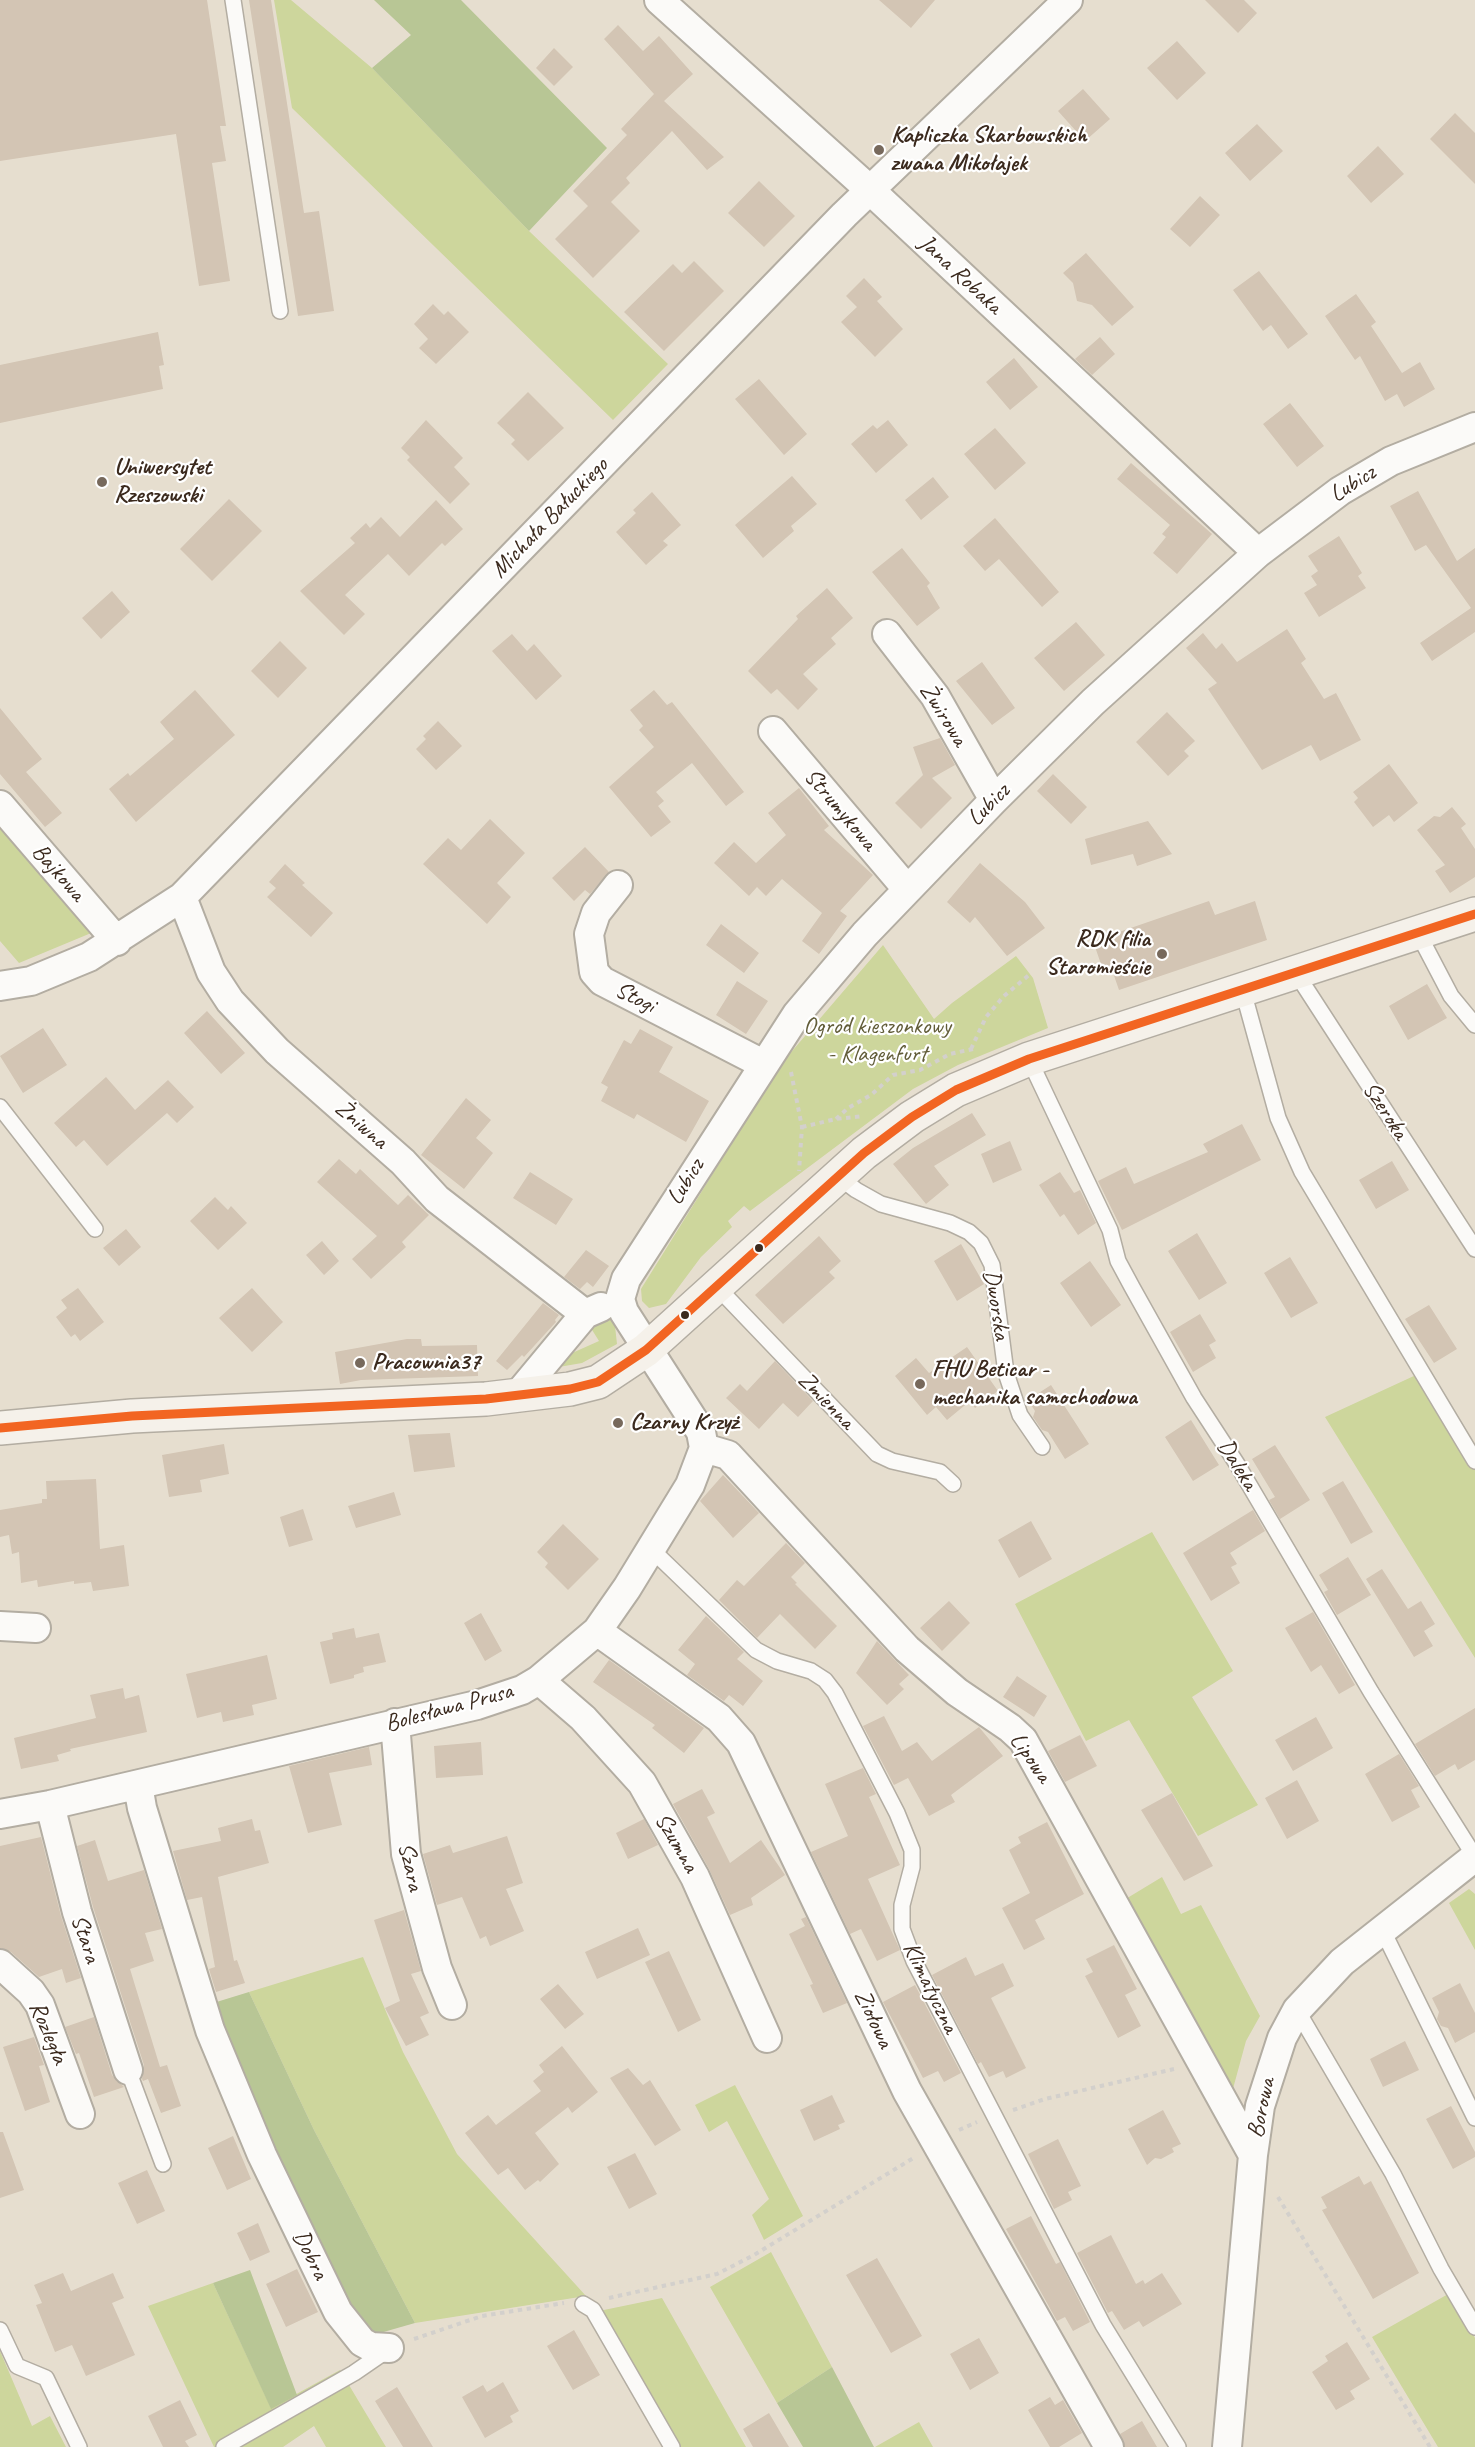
<!DOCTYPE html>
<meta charset="utf-8">
<style>
body{margin:0}
canvas{display:block;background:#e6decf}
</style>
<canvas width="1475" height="2447"></canvas>
<script>
const c = document.querySelector('canvas').getContext('2d');
c.lineJoin = 'round';
function fill(path, color) { c.fillStyle = color; c.fill(path, 'evenodd'); }
const toPath = rows => new Path2D(rows.map(r => 'M' + r).join(''));
function strokePath(path, color, width, dash) { c.strokeStyle = color; c.lineWidth = width; c.lineCap = dash ? 'butt' : 'round'; c.setLineDash(dash || []); c.stroke(path); }
function label(font, color, halo, rows, align = 'center') {
  c.font = font + ' Caveat,sans-serif'; c.lineWidth = 4.5; c.setLineDash([]); c.textBaseline = 'middle'; c.strokeStyle = halo; c.fillStyle = color; for (const [text, x, y, turn = 0] of rows) {
    c.save(); c.translate(x, y); c.rotate((+turn || 0) * Math.PI / 180); c.textAlign = isNaN(turn) ? turn : align; if (halo) c.strokeText(text, 0, 0); c.fillText(text, 0, 0); c.restore();
  }
}
fill(toPath([
 [274,0,291,0,372,68,529,231,668,364,613,420,292,108],
 [0,820,96,931,19,963,0,941],
 [883,945,934,1019,952,1003,1016,956,1033,978,1048,1028,958,1065,913,1089,750,1211,744,1206,728,1221,732,1227,701,1257,666,1304,649,1308,642,1301,641,1289,781,1064],
 [607,1316,611,1318,615,1326,617,1344,582,1363,553,1368,561,1358,599,1341,589,1325],
 [1416,1375,1475,1470,1475,1658,1325,1417],
 [1152,1532,1233,1671,1192,1697,1258,1805,1198,1836,1129,1720,1086,1741,1015,1604],
 [1162,1877,1181,1914,1201,1905,1260,2016,1246,2041,1231,2096,1124,1900],
 [1469,1889,1475,1894,1475,1950,1449,1903],
 [363,1957,403,2052,457,2154,586,2296,415,2323,314,2130,249,1992],
 [735,2085,803,2216,764,2240,752,2215,769,2199,727,2121,709,2132,695,2105],
 [771,2252,832,2367,777,2403,710,2287],
 [213,2283,271,2408,340,2370,386,2447,326,2447,314,2426,283,2447,214,2447,148,2306],
 [1450,2293,1475,2338,1475,2447,1438,2447,1372,2337],
 [662,2298,746,2447,680,2447,599,2311],
 [0,2351,32,2426,50,2416,66,2447,0,2447],
 [919,2422,933,2447,875,2447]
]), '#cdd69c');
fill(toPath([
 [374,0,461,0,607,148,529,231,372,68,411,35],
 [249,1992,314,2130,415,2323,373,2335,346,2308,210,2004],
 [250,2270,297,2395,271,2409,213,2283],
 [832,2367,874,2447,803,2447,777,2403]
]), '#b8c695');
fill(toPath([
 [0,0,207,0,226,126,220,126,226,161,212,163,230,281,199,286,176,134,0,161],
 [249,0,271,0,304,213,319,211,334,311,298,316],
 [879,0,935,0,911,28],
 [1205,0,1244,0,1257,13,1238,33],
 [618,25,643,51,659,36,693,74,664,101,724,157,707,170,672,131,626,178,630,183,611,202,640,231,593,278,555,239,588,206,573,191,627,135,621,129,654,94,604,39],
 [1177,41,1206,73,1177,100,1147,68],
 [554,48,573,67,554,86,536,68],
 [1083,89,1110,119,1085,141,1058,111],
 [1455,113,1475,133,1475,184,1430,139],
 [1257,124,1283,151,1250,181,1225,153],
 [1378,146,1404,174,1371,203,1347,176],
 [759,181,795,216,764,247,728,213],
 [1200,196,1220,215,1190,247,1170,229],
 [1086,253,1134,307,1112,326,1092,305,1077,301,1073,283,1063,273],
 [694,261,724,291,664,351,624,312,673,264,682,273],
 [1259,271,1308,334,1288,349,1271,325,1263,331,1233,290],
 [864,278,882,297,877,301,903,329,875,357,841,322,857,307,846,296],
 [1356,294,1376,322,1371,326,1402,373,1420,362,1435,389,1404,407,1397,394,1385,401,1360,356,1355,360,1325,316],
 [433,304,444,315,448,311,469,332,436,364,419,348,428,339,414,324],
 [158,332,164,365,159,366,163,389,0,423,0,365],
 [1100,337,1115,354,1092,375,1075,359],
 [1014,358,1038,387,1010,410,986,382],
 [759,379,807,434,784,455,735,399],
 [528,392,564,428,528,461,511,444,515,440,497,423],
 [1290,403,1324,446,1297,467,1263,424],
 [426,420,463,458,454,467,470,484,450,504,407,460,410,457,401,448],
 [888,420,908,445,876,473,851,444,873,425,877,429],
 [995,428,1026,463,995,490,964,454],
 [1131,463,1212,534,1177,574,1153,553,1166,537,1162,534,1170,525,1117,479],
 [792,476,817,504,791,526,794,531,763,558,735,525],
 [933,477,949,497,921,520,905,500],
 [1418,491,1457,561,1475,548,1475,632,1432,661,1420,643,1471,608,1426,545,1415,551,1390,506],
 [652,492,681,525,663,541,668,545,646,565,616,532,636,513,633,510],
 [229,499,262,531,212,581,180,549],
 [436,500,463,529,445,546,442,543,409,576,388,554,345,595,365,614,344,635,300,591,355,543,350,538,366,523,370,528,381,517,400,537],
 [995,518,1059,592,1042,607,999,559,985,571,963,546],
 [1339,536,1362,573,1358,576,1366,588,1319,617,1304,593,1317,585,1311,576,1318,571,1308,556],
 [902,548,930,583,927,586,940,608,917,626,872,572],
 [827,588,853,618,831,638,836,644,803,674,818,689,798,710,777,689,771,694,748,671,798,619,796,616],
 [112,591,130,612,101,639,82,618],
 [1076,622,1105,655,1064,691,1034,658],
 [1287,629,1306,659,1301,663,1324,699,1336,693,1361,740,1320,761,1311,745,1262,770,1208,689,1217,683,1186,648,1203,633,1216,649,1222,643,1237,662],
 [512,634,527,651,534,644,562,676,536,700,492,651],
 [280,641,307,668,278,698,251,671],
 [982,662,1015,708,992,725,956,681],
 [195,690,235,735,136,822,109,789,128,773,130,776,174,739,160,722],
 [654,690,667,705,672,702,744,792,726,806,692,763,656,792,664,801,658,806,671,822,651,837,609,787,654,747,639,730,643,726,630,710],
 [0,708,42,759,26,772,62,813,45,827,0,774],
 [1167,712,1195,741,1184,751,1189,756,1168,776,1136,742],
 [438,721,462,746,436,770,416,749,426,739,423,736],
 [940,738,955,765,932,778,952,798,921,829,895,803,923,775,913,747],
 [1389,764,1418,803,1394,822,1389,815,1373,827,1354,802,1358,798,1353,792],
 [1053,774,1087,807,1071,824,1037,791],
 [799,788,829,826,824,830,873,875,840,911,847,916,819,954,802,941,822,913,782,879,766,896,757,887,749,896,714,863,734,842,756,863,786,835,768,813],
 [1452,807,1466,824,1461,828,1475,849,1475,877,1450,893,1435,871,1445,865,1417,830,1434,816,1440,817],
 [490,819,525,853,497,883,511,897,487,924,423,864,448,838,461,850],
 [1148,821,1172,854,1137,866,1133,854,1091,865,1085,839],
 [585,847,609,872,590,894,585,890,574,901,552,878],
 [980,863,1025,902,1045,928,1007,956,975,917,970,923,947,902],
 [285,864,305,883,302,885,333,913,311,937,267,897,276,888,269,882],
 [1209,901,1215,915,1255,901,1267,940,1119,990,1111,967,1103,970,1093,941],
 [721,924,759,953,744,973,706,945],
 [737,981,768,1001,746,1034,716,1015],
 [1427,984,1447,1018,1408,1040,1389,1006],
 [207,1011,245,1053,221,1074,184,1033],
 [43,1028,67,1065,23,1093,0,1056],
 [640,1029,673,1047,659,1072,709,1101,686,1142,637,1114,634,1119,601,1101,608,1087,601,1083,624,1040,631,1044],
 [106,1077,135,1110,168,1080,194,1107,177,1123,167,1113,107,1166,84,1140,76,1147,54,1123],
 [466,1098,491,1120,476,1138,493,1153,464,1189,421,1155],
 [972,1113,986,1135,934,1166,949,1185,926,1204,893,1164,913,1148],
 [1242,1124,1261,1160,1122,1230,1098,1181,1126,1167,1134,1184,1208,1152,1203,1144],
 [1010,1141,1022,1170,993,1183,981,1154],
 [339,1159,356,1174,360,1169,398,1205,408,1195,429,1215,402,1242,406,1247,371,1279,352,1259,377,1236,317,1182],
 [1392,1161,1409,1190,1376,1209,1359,1180],
 [530,1172,573,1199,556,1225,513,1198],
 [1060,1172,1074,1193,1080,1190,1096,1223,1078,1235,1064,1214,1060,1217,1039,1185],
 [215,1197,228,1210,231,1206,247,1223,218,1250,190,1221],
 [126,1229,141,1247,119,1266,103,1248],
 [1197,1233,1227,1283,1199,1300,1168,1251],
 [819,1236,841,1261,829,1272,835,1278,783,1324,755,1295],
 [322,1241,339,1261,324,1275,306,1255],
 [961,1244,984,1284,957,1301,934,1261],
 [586,1250,609,1266,593,1287,587,1282,580,1289,564,1277],
 [1290,1257,1318,1303,1291,1318,1264,1273],
 [1090,1261,1121,1305,1091,1327,1060,1283],
 [78,1288,104,1322,80,1341,75,1334,71,1337,56,1317,67,1308,61,1300],
 [252,1288,283,1322,252,1352,219,1318],
 [543,1303,559,1315,555,1320,556,1322,524,1357,522,1355,507,1370,496,1361],
 [1429,1305,1457,1349,1434,1363,1405,1319],
 [1200,1314,1216,1341,1209,1345,1216,1358,1193,1372,1170,1332],
 [407,1339,421,1339,422,1346,477,1345,478,1376,361,1380,340,1384,335,1352],
 [967,1347,998,1391,975,1408,970,1401,947,1420,936,1407,927,1415,895,1376,916,1358,929,1373],
 [775,1361,813,1401,798,1417,783,1403,759,1429,726,1398,740,1384,747,1391],
 [1051,1385,1089,1444,1065,1459,1048,1432,1042,1430,1033,1417,1035,1411,1028,1400],
 [1191,1420,1219,1465,1193,1481,1165,1437],
 [450,1433,455,1467,414,1472,408,1435],
 [224,1444,229,1474,200,1480,202,1492,169,1497,162,1455],
 [1275,1445,1310,1500,1280,1519,1269,1500,1275,1497,1252,1459],
 [723,1475,759,1513,733,1538,700,1501],
 [96,1479,100,1549,124,1545,129,1586,93,1591,91,1582,74,1584,74,1581,38,1587,37,1580,21,1583,19,1552,12,1554,9,1535,0,1537,0,1510,42,1503,42,1499,47,1499,46,1481],
 [1343,1481,1373,1532,1351,1544,1322,1493],
 [394,1492,401,1515,356,1528,348,1506],
 [303,1509,313,1540,289,1547,280,1517],
 [1253,1510,1265,1531,1230,1553,1237,1564,1231,1567,1240,1583,1211,1601,1183,1553],
 [1031,1521,1052,1559,1019,1578,998,1540],
 [563,1524,599,1559,568,1590,545,1567,548,1563,537,1552],
 [786,1543,805,1563,791,1577,797,1583,795,1584,837,1626,815,1649,780,1614,757,1638,719,1600,737,1580,744,1586],
 [1348,1557,1371,1595,1337,1615,1324,1592,1328,1590,1319,1575],
 [1382,1569,1408,1609,1421,1601,1435,1624,1424,1631,1433,1646,1414,1657,1366,1579],
 [949,1601,970,1623,942,1651,920,1628],
 [1313,1612,1355,1685,1339,1694,1321,1665,1311,1672,1285,1628],
 [481,1613,502,1651,485,1661,464,1623],
 [706,1616,744,1652,737,1659,763,1681,743,1706,729,1695,724,1701,687,1675,695,1664,678,1650],
 [354,1628,356,1638,379,1633,386,1662,363,1667,364,1672,354,1675,354,1678,330,1684,320,1642,333,1639,332,1633],
 [877,1641,909,1675,899,1684,904,1689,887,1705,856,1673],
 [267,1655,277,1699,252,1705,254,1715,223,1722,221,1712,197,1718,186,1674],
 [609,1660,704,1728,684,1753,652,1728,655,1725,593,1682],
 [1017,1676,1047,1696,1034,1717,1003,1697],
 [123,1688,125,1699,139,1695,147,1732,70,1749,71,1751,57,1755,59,1761,21,1769,14,1738,96,1718,90,1695],
 [1475,1708,1475,1760,1458,1770,1455,1764,1435,1776,1415,1744],
 [884,1716,902,1751,917,1742,932,1761,979,1727,1003,1756,951,1795,955,1802,929,1816,908,1778,894,1785,863,1726],
 [1316,1717,1333,1748,1293,1771,1275,1740],
 [1080,1735,1097,1766,1065,1782,1048,1751],
 [481,1742,483,1775,436,1778,434,1746],
 [369,1747,372,1765,329,1773,342,1825,308,1833,289,1766],
 [1399,1754,1419,1786,1411,1790,1420,1807,1392,1822,1365,1774],
 [863,1768,876,1794,869,1797,900,1865,868,1879,900,1950,877,1961,861,1929,850,1934,811,1852,848,1836,825,1784],
 [1297,1780,1319,1821,1287,1839,1265,1798],
 [702,1789,715,1813,707,1817,730,1863,761,1840,785,1875,751,1898,753,1905,730,1915,709,1869,673,1804],
 [1172,1793,1213,1866,1184,1881,1141,1810],
 [252,1819,255,1831,260,1830,269,1863,218,1877,234,1961,237,1960,245,1983,216,1992,209,1969,215,1967,202,1897,187,1900,173,1851,221,1841,218,1828],
 [644,1819,658,1845,628,1859,616,1833],
 [1047,1822,1084,1894,1035,1920,1045,1939,1024,1950,1002,1908,1030,1893,1009,1850,1021,1843,1018,1837],
 [507,1836,523,1883,506,1889,524,1931,490,1946,486,1936,480,1939,462,1897,437,1905,423,1854,450,1845,453,1853],
 [41,1837,61,1916,81,1978,66,1983,62,1969,39,1977,11,1952,0,1948,0,1846],
 [95,1840,108,1881,144,1870,162,1929,145,1933,154,1961,130,1969,160,2067,167,2065,181,2106,161,2113,148,2079,143,2081,142,2079,144,2065,93,1907,77,1846],
 [404,1910,421,1971,411,1974,429,2013,420,2017,429,2035,406,2046,385,2008,400,2001,374,1920],
 [806,1917,847,2003,823,2013,810,1985,813,1984,789,1934,805,1926,801,1919],
 [638,1928,650,1955,597,1979,585,1952],
 [1114,1945,1137,1989,1125,1995,1141,2026,1118,2038,1085,1976,1093,1972,1086,1959],
 [669,1951,701,2020,678,2032,645,1962],
 [966,1957,975,1976,1003,1963,1014,1986,991,1998,1026,2068,1006,2078,1003,2071,989,2077,981,2062,978,2064,932,1975],
 [1460,1983,1475,2013,1475,2032,1455,2043,1448,2028,1441,2026,1437,2019,1439,2012,1432,1998],
 [558,1984,584,2014,565,2029,540,1999],
 [915,1985,961,2073,944,2082,938,2071,923,2078,883,2002],
 [94,2017,112,2075,124,2087,94,2097,79,2053,76,2054,65,2027],
 [34,2037,44,2065,39,2066,50,2102,25,2111,3,2047],
 [1405,2041,1419,2070,1383,2087,1370,2059],
 [562,2046,598,2092,572,2113,568,2107,535,2133,559,2164,540,2182,538,2180,525,2190,508,2168,498,2175,465,2133,488,2115,496,2125,541,2091,533,2081,544,2072,539,2065],
 [628,2068,643,2085,650,2080,681,2130,655,2146,610,2078],
 [832,2095,845,2122,838,2125,840,2129,814,2141,800,2110],
 [1451,2106,1475,2152,1475,2157,1453,2169,1426,2119],
 [1163,2110,1181,2144,1172,2148,1174,2152,1161,2159,1155,2158,1147,2165,1128,2129],
 [0,2132,3,2132,24,2190,0,2198],
 [233,2136,251,2179,227,2190,208,2148],
 [1058,2139,1081,2186,1068,2192,1072,2200,1054,2209,1028,2154],
 [635,2153,657,2194,629,2209,607,2167],
 [147,2170,165,2211,137,2224,118,2183],
 [1359,2176,1364,2185,1371,2181,1419,2273,1373,2299,1322,2210,1327,2208,1321,2197],
 [1031,2216,1056,2264,1060,2262,1090,2322,1073,2331,1065,2317,1057,2321,1006,2229],
 [258,2223,270,2252,250,2261,237,2233],
 [1111,2235,1136,2284,1143,2280,1145,2284,1162,2273,1182,2304,1143,2327,1139,2321,1124,2330,1112,2311,1108,2313,1077,2253],
 [877,2258,922,2336,891,2353,846,2275],
 [297,2269,318,2312,286,2327,266,2284],
 [63,2273,71,2291,113,2273,124,2298,112,2303,135,2355,86,2376,72,2345,55,2352,36,2305,42,2303,34,2285],
 [574,2330,600,2375,573,2390,547,2346],
 [979,2338,999,2373,970,2390,950,2354],
 [1347,2342,1370,2379,1350,2391,1355,2399,1336,2410,1312,2372,1328,2361,1325,2356],
 [503,2382,519,2411,510,2416,513,2422,485,2438,462,2397,483,2385,487,2392],
 [397,2387,433,2447,403,2447,375,2401],
 [1050,2397,1055,2405,1063,2400,1082,2433,1059,2447,1050,2447,1028,2410],
 [180,2400,197,2435,185,2441,189,2447,163,2447,148,2416],
 [769,2413,789,2447,753,2447,743,2429],
 [1142,2421,1157,2447,1125,2447,1120,2434]
]), '#d3c5b4');
const lane = toPath([
 [233,0,280,311],
 [1418,933,1451,996,1475,1025],
 [1296,973,1475,1249],
 [1243,991,1278,1118,1302,1172,1475,1461],
 [1029,1059,1110,1230,1118,1261,1132,1287,1194,1398,1237,1464,1371,1692,1475,1857],
 [0,1107,95,1229],
 [839,1177,856,1190,881,1204,950,1223,969,1232,981,1243,992,1265,1006,1373,1020,1415,1042,1447],
 [718,1288,877,1454,892,1461,940,1472,953,1484],
 [651,1549,756,1650,777,1661,811,1671,825,1680,835,1693,897,1813,912,1850,912,1867,902,1905,902,1929,914,1961,1103,2325,1178,2447],
 [1382,1929,1475,2118],
 [1297,2010,1393,2174,1441,2269,1475,2327],
 [128,2070,163,2164],
 [583,2304,593,2310,672,2447],
 [0,2330,17,2366,46,2378,79,2447],
 [224,2447,354,2373,386,2351]
]);
const street = toPath([
 [659,0,870,190,1258,553],
 [887,634,935,696,994,800],
 [773,731,907,889],
 [0,805,117,941],
 [618,885,596,913,589,934,594,972,602,981,763,1064],
 [182,897,211,972,230,1001,277,1051,403,1162,437,1199,585,1314],
 [0,986,31,981,89,957,182,897,844,215,1068,0],
 [516,1397,585,1314,601,1307],
 [704,1448,728,1455,907,1649,957,1692,1010,1728,1023,1740,1253,2155],
 [0,1626,36,1628],
 [597,1631,719,1718,741,1743,907,2091,1109,2447],
 [539,1680,583,1718,642,1783,695,1877,767,2038],
 [395,1723,406,1854,437,1968,452,2005],
 [138,1785,142,1808,210,2030,262,2155,338,2312,362,2342,371,2347,389,2348],
 [50,1805,77,1912,128,2070],
 [0,1814,50,1805,477,1705,522,1690,539,1680,597,1631,627,1588,690,1485,704,1448,701,1432,624,1312,620,1299,626,1279,797,1014,865,934,994,800,1093,702,1258,553,1340,491,1391,461,1475,427],
 [0,1964,31,1992,40,2005,80,2114],
 [1227,2447,1253,2155,1260,2106,1282,2038,1297,2010,1342,1962,1475,1857]
]);
const secondary = toPath([
 [0,1428,132,1416,486,1399,570,1389,598,1382,646,1350,864,1153,912,1117,956,1090,1029,1059,1475,914]
]);
strokePath(lane, '#b3ada2', 18);
strokePath(street, '#b3ada2', 32);
strokePath(secondary, '#b3ada2', 36);
strokePath(toPath([
 [971,1049,986,1017,1004,996,1029,975],
 [791,1072,802,1127,799,1171],
 [836,1119,848,1108,871,1095,893,1075,920,1070,950,1054,973,1049],
 [802,1127,836,1119,863,1116],
 [1013,2110,1045,2099,1174,2069],
 [959,2130,977,2122],
 [1278,2197,1430,2447],
 [609,2298,717,2274,754,2255,915,2157],
 [414,2339,482,2316,564,2303]
]), '#d3d0cc', 4, [4.5, 4.5]);
strokePath(lane, '#fbfaf8', 15);
strokePath(street, '#fbfaf8', 28);
strokePath(secondary, '#f5f1ea', 33);
strokePath(toPath([
 [0,1428,132,1416,486,1399,570,1389,598,1382,646,1350,864,1153,912,1117,956,1090,1029,1059,1475,914]
]), '#f26522', 9);
for (const [x, y, r, color] of [
 [879,150,6,"#77695c"],
 [102,482,6,"#77695c"],
 [1162,954,6,"#77695c"],
 [759,1248,5,"#3b2a1e"],
 [685,1315,5,"#3b2a1e"],
 [360,1363,6,"#77695c"],
 [920,1384,6,"#77695c"],
 [618,1423,6,"#77695c"]
]) { const dot = new Path2D(); dot.arc(x, y, r, 0, 2 * Math.PI); c.fillStyle = color; c.fill(dot); strokePath(dot, '#fff', 2); }
label('bold 24px', '#3b2a1e', '#fff', [
 ["Kapliczka Skarbowskich",891,136],
 ["zwana Mikołajek",891,164],
 ["Uniwersytet",114,468],
 ["Rzeszowski",114,496],
 ["RDK filia",1150,940,"right"],
 ["Staromieście",1150,968,"right"],
 ["Pracownia37",372,1363],
 ["FHU Beticar -",932,1370],
 ["mechanika samochodowa",932,1398],
 ["Czarny Krzyż",630,1423]
], 'left');
label('24px', '#3b2a1e', '#fff', [
 ["Jana Robaka",960,275,43],
 ["Lubicz",1353,484,-32],
 ["Michała Bałuckiego",550,518,-46],
 ["Żwirowa",943,715,58],
 ["Lubicz",989,805,-45],
 ["Strumykowa",840,810,50],
 ["Bajkowa",58,873,49],
 ["Stogi",635,998,27],
 ["Szeroka",1385,1111,57],
 ["Żniwna",361,1125,41],
 ["Lubicz",686,1182,-58],
 ["Dworska",996,1305,81],
 ["Zmienna",826,1401,46],
 ["Daleka",1237,1465,58],
 ["Bolesława Prusa",449,1708,-15],
 ["Lipowa",1030,1758,55],
 ["Szumna",676,1843,60],
 ["Szara",410,1867,78],
 ["Stara",85,1939,72],
 ["Klimatyczna",930,1988,64],
 ["Ziołowa",873,2019,65],
 ["Rozległa",48,2033,67],
 ["Borowa",1262,2108,-78],
 ["Dobra",310,2255,64]
]);
label('24px', '#615c38', '#fff', [
 ["Ogród kieszonkowy",877,1027],
 ["- Klagenfurt",877,1055]
]);
</script>
